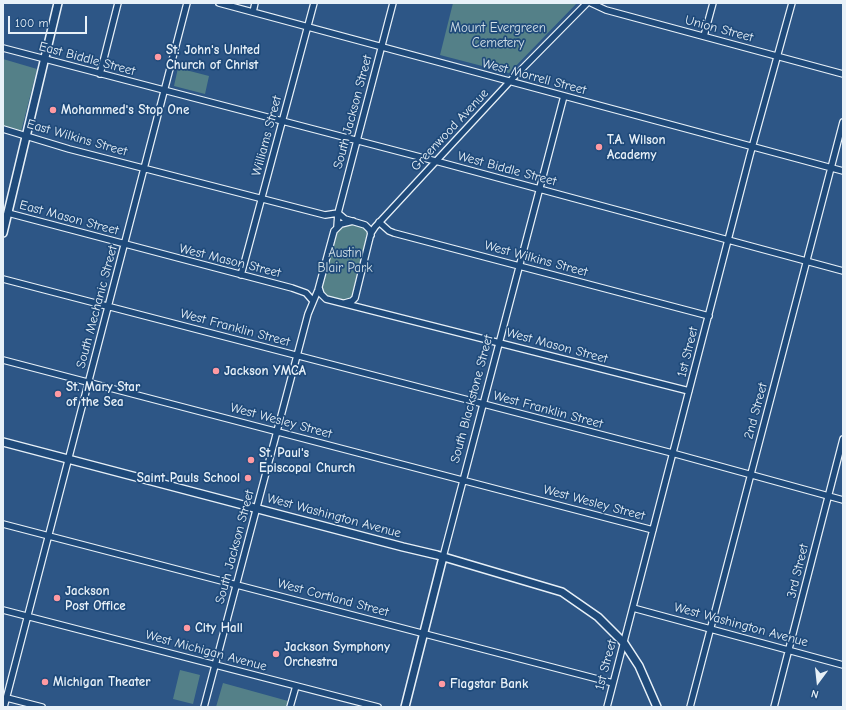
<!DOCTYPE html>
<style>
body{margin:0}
#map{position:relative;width:846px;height:710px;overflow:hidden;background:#2d5686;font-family:"Comic Neue",sans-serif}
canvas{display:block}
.frame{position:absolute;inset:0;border:4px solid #e8f1f8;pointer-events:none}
.north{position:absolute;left:798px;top:662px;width:40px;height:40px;-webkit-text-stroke:3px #1f4a7a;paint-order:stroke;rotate:195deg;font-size:11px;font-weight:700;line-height:16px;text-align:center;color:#e8f1f8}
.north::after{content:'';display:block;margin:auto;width:14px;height:18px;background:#e8f1f8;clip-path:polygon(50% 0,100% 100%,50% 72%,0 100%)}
.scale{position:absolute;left:8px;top:16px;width:79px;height:18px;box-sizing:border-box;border:2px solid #e8f1f8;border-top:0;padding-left:5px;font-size:12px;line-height:14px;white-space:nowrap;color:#e8f1f8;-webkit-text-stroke:3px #1f4a7a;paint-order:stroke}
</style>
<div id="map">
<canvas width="846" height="710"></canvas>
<div class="frame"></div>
<div class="north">N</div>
<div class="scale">100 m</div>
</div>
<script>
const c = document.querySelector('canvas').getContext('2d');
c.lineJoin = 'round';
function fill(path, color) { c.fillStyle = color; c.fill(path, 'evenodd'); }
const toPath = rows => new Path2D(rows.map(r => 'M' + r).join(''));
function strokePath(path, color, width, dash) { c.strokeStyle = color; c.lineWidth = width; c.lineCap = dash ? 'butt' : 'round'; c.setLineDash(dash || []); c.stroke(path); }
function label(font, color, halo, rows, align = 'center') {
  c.font = font + ' "Comic Neue",sans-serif'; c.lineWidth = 3.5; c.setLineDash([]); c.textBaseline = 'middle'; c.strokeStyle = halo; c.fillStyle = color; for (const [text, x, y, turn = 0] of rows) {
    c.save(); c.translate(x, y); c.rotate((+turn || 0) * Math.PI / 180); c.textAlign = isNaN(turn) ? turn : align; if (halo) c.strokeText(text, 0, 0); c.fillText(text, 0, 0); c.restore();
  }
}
fill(toPath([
 [453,3,577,3,509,73,440,55],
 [3,59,37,69,21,132,3,127],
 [178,68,209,76,205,94,174,86],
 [353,221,370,230,355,298,350,302,324,297,320,283,335,229],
 [180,670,200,675,193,704,173,699],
 [223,683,288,701,286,707,216,707]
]), '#548088');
const minor = toPath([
 [219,3,843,171],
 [591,3,606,10,843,74],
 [253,12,255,3],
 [704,36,713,3],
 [3,48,443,163,843,271],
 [100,74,118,3],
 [3,129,69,149,325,215,338,213],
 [8,213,292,288,306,293,313,301],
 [338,213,345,219,365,225,370,230,371,235],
 [379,222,389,231,394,233,709,316],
 [337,227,338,213,393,3],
 [241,275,314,3],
 [3,279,672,453,843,500],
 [319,288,321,294,326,299,689,391],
 [345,303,352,301,355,298,371,233,375,227,514,77,587,3],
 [3,360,653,530],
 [3,524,613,683],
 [443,557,564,96],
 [633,608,843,665],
 [3,610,378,707],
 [7,698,42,707],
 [4,707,187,3],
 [204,707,308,314,318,290,334,231,341,224,353,221],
 [290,707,296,686],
 [607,707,750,155,792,3],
 [690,707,843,122],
 [774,707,843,439]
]);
const major = toPath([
 [3,233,58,3],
 [3,442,403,547,437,555,562,592,598,617,624,643,639,666,657,707],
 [405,707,443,557]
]);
strokePath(minor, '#e8f1f8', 8);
strokePath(major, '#e8f1f8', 10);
strokePath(minor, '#1f4a7a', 5.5);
strokePath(major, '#1f4a7a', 7);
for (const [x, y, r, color] of [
 [158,57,4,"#ff9aa2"],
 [53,110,4,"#ff9aa2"],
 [599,147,4,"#ff9aa2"],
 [216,371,4,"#ff9aa2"],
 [58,394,4,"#ff9aa2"],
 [251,460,4,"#ff9aa2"],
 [248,478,4,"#ff9aa2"],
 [57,598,4,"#ff9aa2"],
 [187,628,4,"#ff9aa2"],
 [276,654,4,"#ff9aa2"],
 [45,682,4,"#ff9aa2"],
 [442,684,4,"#ff9aa2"]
]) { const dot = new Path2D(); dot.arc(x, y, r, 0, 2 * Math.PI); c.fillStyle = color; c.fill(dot); strokePath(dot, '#1f4a7a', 1.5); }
label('13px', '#d2e0e7', '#1f4a7a', [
 ["Mount Evergreen",498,28],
 ["Cemetery",498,43],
 ["Austin",345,253],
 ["Blair Park",345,268]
]);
label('13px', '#e8f1f8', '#1f4a7a', [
 ["Union Street",719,29,15],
 ["East Biddle Street",87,59,15],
 ["West Morrell Street",534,77,15],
 ["South Jackson Street",353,112,-75],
 ["Greenwood Avenue",450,130,-47],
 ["Williams Street",267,136,-75],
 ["East Wilkins Street",77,138,16],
 ["West Biddle Street",507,169,15],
 ["East Mason Street",69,218,15],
 ["West Wilkins Street",536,259,15],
 ["West Mason Street",230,261,14],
 ["South Mechanic Street",97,307,-75],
 ["West Franklin Street",235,328,15],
 ["West Mason Street",557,346,15],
 ["1st Street",688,352,-76],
 ["South Blackstone Street",472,399,-75],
 ["West Franklin Street",548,410,15],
 ["2nd Street",756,411,-75],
 ["West Wesley Street",281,421,15],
 ["West Wesley Street",594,503,15],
 ["West Washington Avenue",334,516,15],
 ["South Jackson Street",235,547,-75],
 ["3rd Street",798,571,-76],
 ["West Cortland Street",333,598,15],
 ["West Washington Avenue",741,625,15],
 ["West Michigan Avenue",206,651,15],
 ["1st Street",606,665,-75]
]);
label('bold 13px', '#e8f1f8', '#1f4a7a', [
 ["St. John's United",166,50],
 ["Church of Christ",166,65],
 ["Mohammed's Stop One",61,110],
 ["T.A. Wilson",607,140],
 ["Academy",607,155],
 ["Jackson YMCA",224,371],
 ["St. Mary Star",66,387],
 ["of the Sea",66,402],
 ["St. Paul's",259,453],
 ["Episcopal Church",259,468],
 ["Saint Pauls School",240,478,"right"],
 ["Jackson",65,591],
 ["Post Office",65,606],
 ["City Hall",195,628],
 ["Jackson Symphony",284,647],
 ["Orchestra",284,662],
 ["Michigan Theater",53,682],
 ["Flagstar Bank",450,684]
], 'left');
</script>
